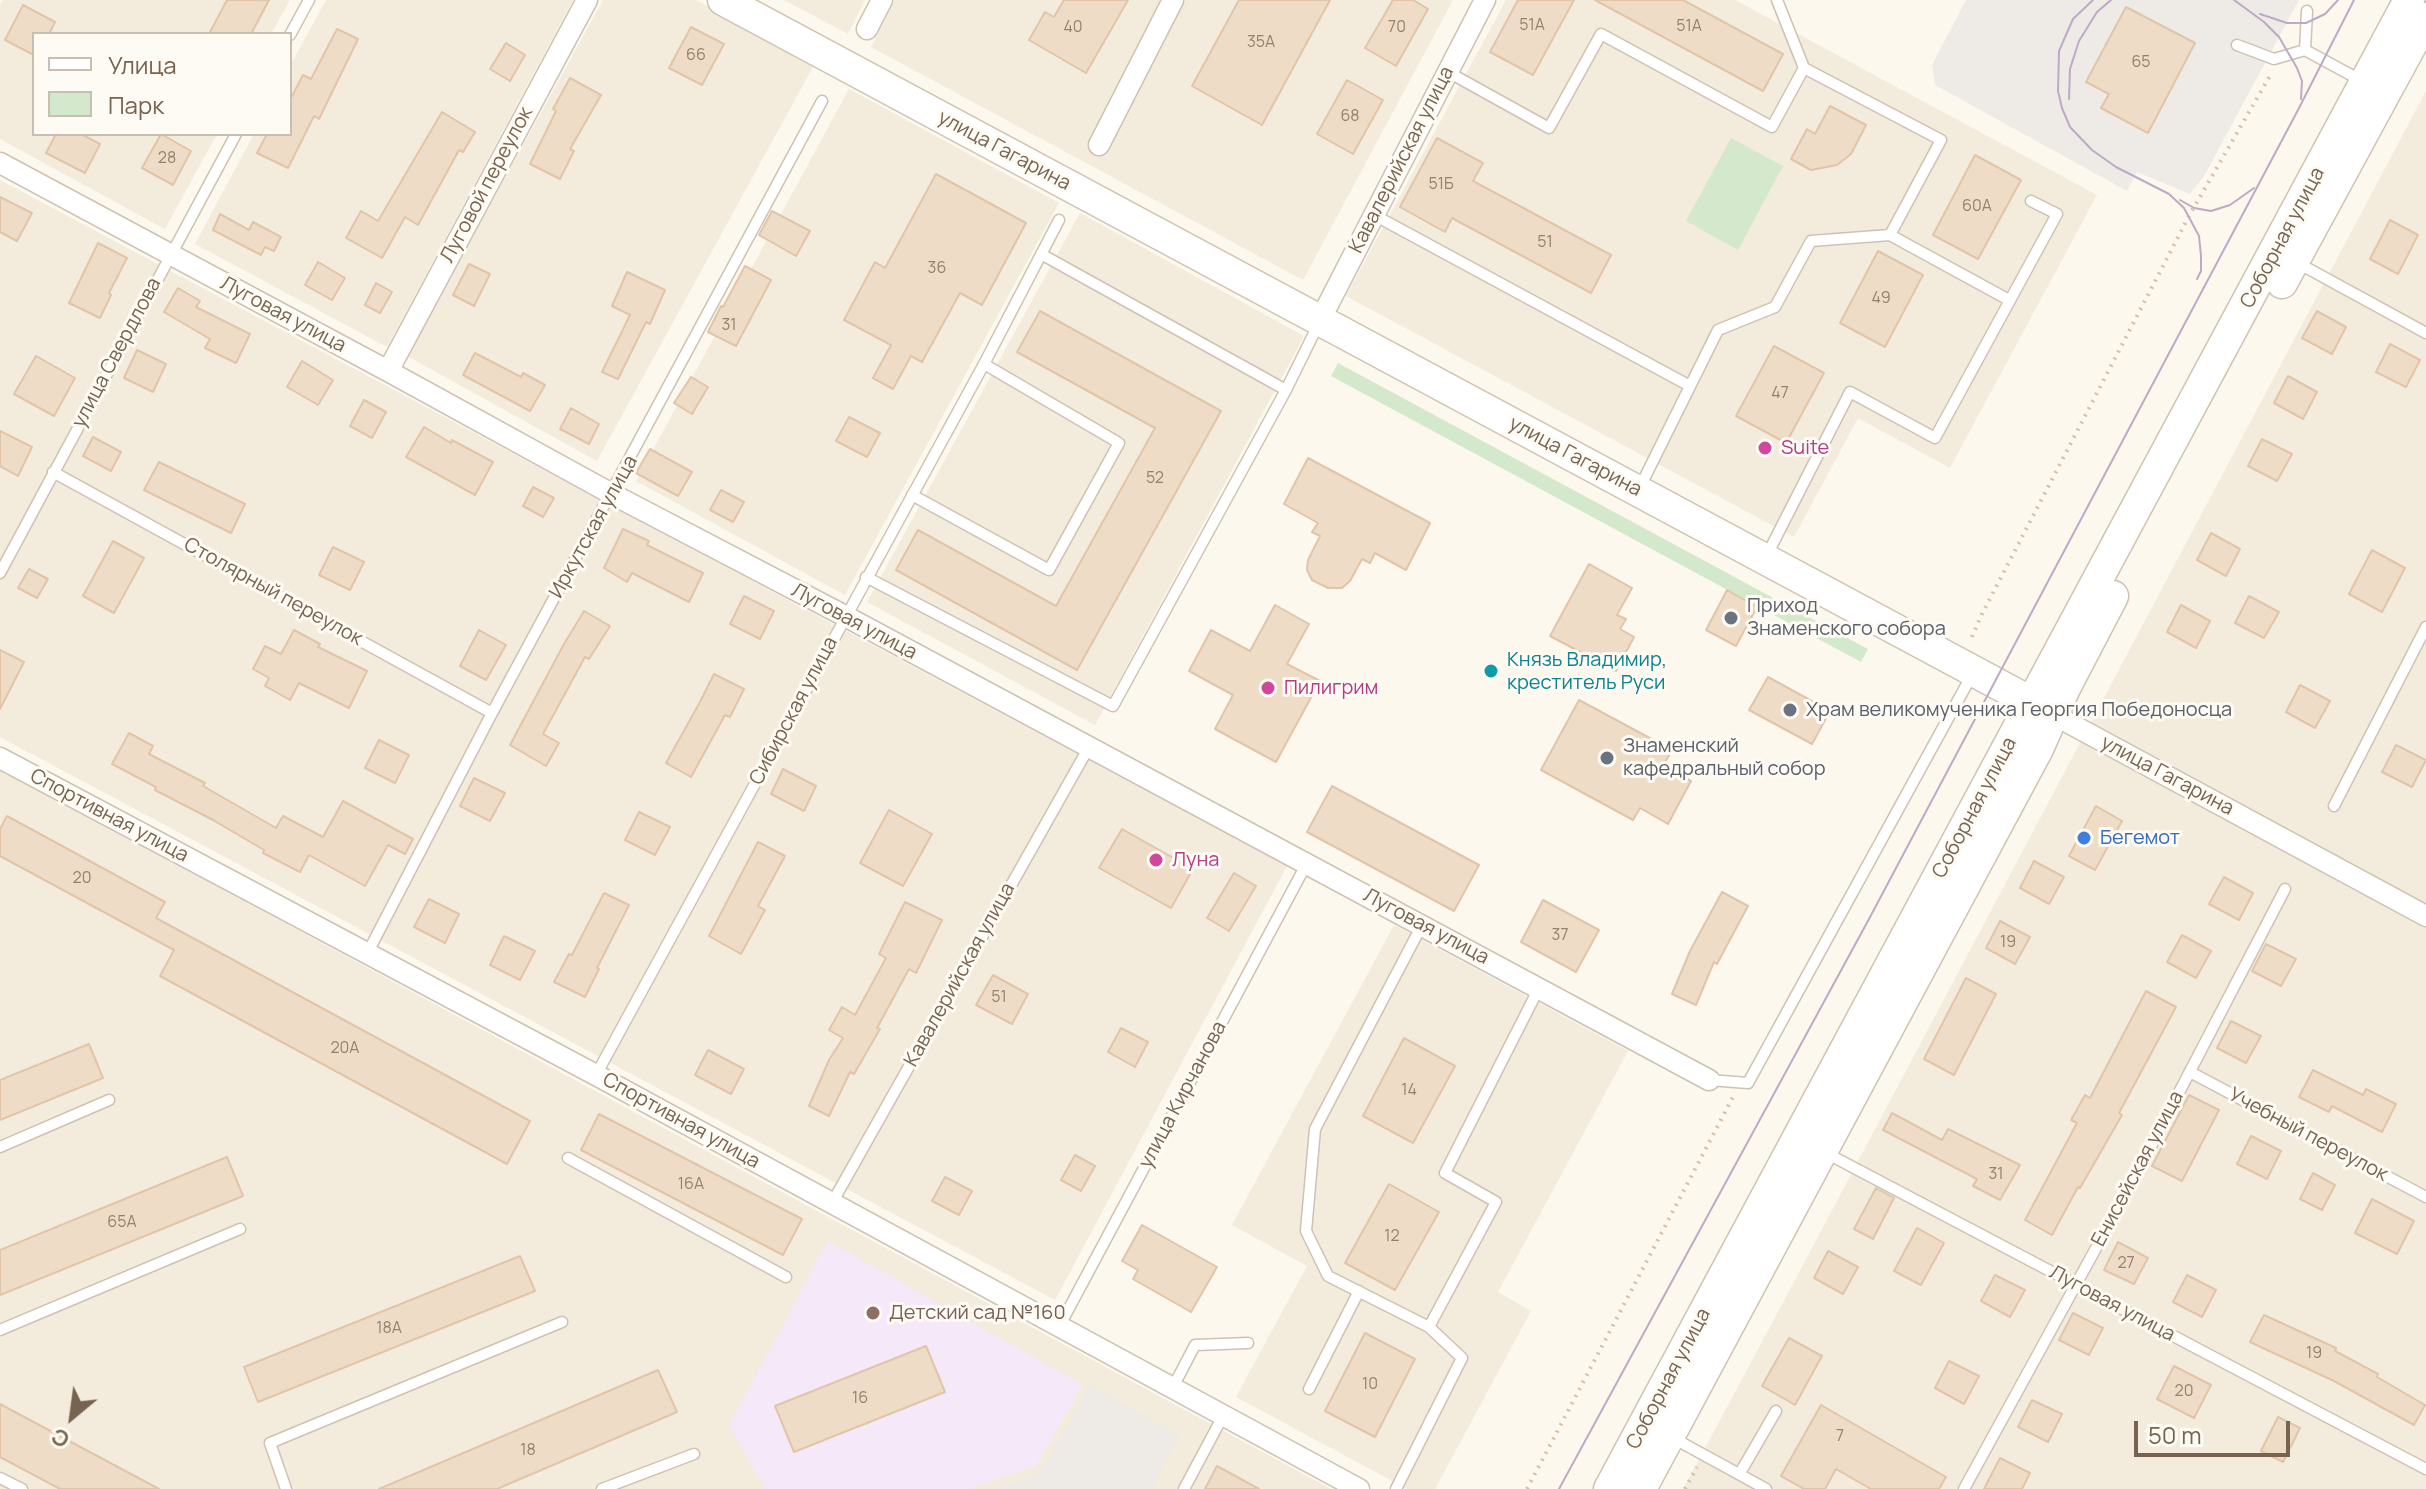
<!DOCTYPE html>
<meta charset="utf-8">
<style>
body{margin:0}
#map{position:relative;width:2426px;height:1489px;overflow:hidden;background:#fcf8ed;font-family:Manrope,sans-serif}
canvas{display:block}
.legend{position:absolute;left:32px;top:32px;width:260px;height:104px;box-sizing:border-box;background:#fefbf4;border:2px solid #c8beb2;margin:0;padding:10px 14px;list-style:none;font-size:24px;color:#776350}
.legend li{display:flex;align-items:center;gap:16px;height:40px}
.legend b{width:40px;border:2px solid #c8beb2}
.north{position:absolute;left:32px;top:1377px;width:80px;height:80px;-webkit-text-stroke:6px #fefbf4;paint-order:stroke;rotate:209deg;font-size:22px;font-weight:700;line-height:32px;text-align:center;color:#776350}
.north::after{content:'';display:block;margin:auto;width:28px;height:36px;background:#776350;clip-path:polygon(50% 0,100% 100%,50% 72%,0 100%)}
.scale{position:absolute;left:2134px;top:1421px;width:156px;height:36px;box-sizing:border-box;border:4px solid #776350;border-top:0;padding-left:10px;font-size:24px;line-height:28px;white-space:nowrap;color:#776350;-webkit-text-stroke:6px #fefbf4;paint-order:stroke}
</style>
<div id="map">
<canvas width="2426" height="1489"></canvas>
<ul class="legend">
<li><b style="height:10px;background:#fff"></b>Улица</li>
<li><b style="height:22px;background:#d4e9cb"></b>Парк</li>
</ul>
<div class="north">С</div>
<div class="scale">50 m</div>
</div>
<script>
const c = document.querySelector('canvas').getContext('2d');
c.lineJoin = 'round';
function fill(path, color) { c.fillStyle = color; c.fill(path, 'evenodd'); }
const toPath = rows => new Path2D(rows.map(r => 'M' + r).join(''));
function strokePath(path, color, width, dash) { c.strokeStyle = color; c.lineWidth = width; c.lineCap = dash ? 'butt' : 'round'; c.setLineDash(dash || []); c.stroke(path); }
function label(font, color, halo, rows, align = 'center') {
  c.font = font + ' Manrope,sans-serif'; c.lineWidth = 6; c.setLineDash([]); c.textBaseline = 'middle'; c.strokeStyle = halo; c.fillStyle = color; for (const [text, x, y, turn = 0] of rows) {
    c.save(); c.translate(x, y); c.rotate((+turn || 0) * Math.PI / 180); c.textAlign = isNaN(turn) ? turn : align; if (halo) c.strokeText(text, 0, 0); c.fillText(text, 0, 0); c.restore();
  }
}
fill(toPath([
 [3,0,290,0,271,34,34,34,34,134,217,134,165,229,0,139,0,5],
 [326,0,573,0,387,347,195,244,254,134,290,134,290,66],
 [603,0,696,0,814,65,597,461,407,356],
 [784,0,865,0,848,34],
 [895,0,1453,0,1303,280,871,47],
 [1506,0,1735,0,2097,195,1950,468,1858,418,1794,537,1346,296],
 [849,89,1059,203,845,595,636,481],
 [2426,91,2426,1489,1683,1489,1778,1312],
 [0,180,1287,866,1055,1300,0,737],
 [1080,213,1304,336,1095,725,867,602],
 [0,769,1331,1489,0,1489],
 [1394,925,1628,1051,1498,1292,1531,1311,1435,1489,1407,1489,1236,1397,1307,1266,1232,1225]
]), '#f3ebdc');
fill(toPath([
 [1966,0,2299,0,2204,176,2190,194,2137,172,2127,191,1935,85,1932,65],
 [1090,1385,1180,1435,1151,1489,997,1489,1039,1474]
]), '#eeeae5');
fill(toPath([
 [828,1241,1083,1385,1036,1466,969,1489,765,1489,729,1425]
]), '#f5e9f9');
fill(toPath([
 [1731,138,1783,166,1738,250,1686,221],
 [1338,363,1868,649,1861,662,1331,376]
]), '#d4e9cb');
const building = toPath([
 [227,0,269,0,251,34,209,34,227,0],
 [1064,0,1128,0,1086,73,1029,40,1045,12,1054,17,1064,0],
 [1239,0,1330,0,1262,125,1192,86,1239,0],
 [1393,0,1413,0,1428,9,1396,66,1365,48,1393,0],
 [1518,0,1574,0,1533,75,1490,52,1518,0],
 [1595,0,1683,0,1783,54,1763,91,1595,0],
 [23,5,55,22,49,34,34,34,34,55,5,40,23,5],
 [2126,7,2195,43,2148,133,2101,108,2109,94,2086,82,2126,7],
 [691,27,724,44,702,85,669,68,691,27],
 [337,29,358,39,319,119,314,116,288,168,257,153,267,134,290,134,290,100,303,75,311,79,337,29],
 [506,43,525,55,510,81,490,69,506,43],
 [570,78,601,95,570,149,574,151,560,179,530,164,556,111,553,109,570,78],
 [1347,80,1383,100,1353,154,1317,134,1347,80],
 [1830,106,1866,125,1851,154,1837,165,1811,170,1791,159,1807,129,1815,134,1830,106],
 [442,112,475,132,463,152,459,150,418,225,405,217,382,258,346,238,361,211,378,221,442,112],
 [56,134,81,134,100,144,85,173,46,153,56,134],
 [161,134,191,151,173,185,142,168,161,134],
 [1437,138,1483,163,1473,181,1611,255,1591,293,1452,218,1445,232,1400,207,1437,138],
 [1975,155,2021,180,1978,259,1933,235,1975,155],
 [936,174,1026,223,982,305,960,293,922,362,911,356,893,389,873,378,891,345,844,320,875,262,885,268,936,174],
 [0,197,32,213,17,241,0,232,0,197],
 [772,211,810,231,796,256,759,235,772,211],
 [220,214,249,230,253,222,281,237,274,251,265,247,261,255,213,230,220,214],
 [2390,220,2418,235,2398,274,2370,259,2390,220],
 [98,243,127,258,109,293,111,295,100,318,69,303,98,243],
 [1878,251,1923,275,1885,347,1840,323,1878,251],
 [318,262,345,278,332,300,305,285,318,262],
 [469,264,490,274,474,306,453,295,469,264],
 [745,266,771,280,736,346,708,332,721,306,723,307,745,266],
 [627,272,665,290,650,324,646,322,618,379,602,372,630,315,612,306,627,272],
 [376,283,392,292,380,313,365,305,376,283],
 [178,288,200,301,196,307,250,334,236,363,205,348,210,339,164,312,178,288],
 [1040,311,1221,411,1077,670,896,570,918,530,1056,606,1155,428,1017,352,1040,311],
 [2317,311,2346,327,2332,354,2302,338,2317,311],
 [2390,344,2420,360,2406,387,2376,372,2390,344],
 [1774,346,1824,373,1786,443,1736,416,1774,346],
 [137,350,166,364,153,392,124,378,137,350],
 [475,353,521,377,523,373,545,385,530,411,463,375,475,353],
 [36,356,75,378,54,416,14,394,36,356],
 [302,361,333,380,318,405,287,387,302,361],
 [2288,376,2317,392,2303,419,2274,403,2288,376],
 [691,377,708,387,692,414,674,403,691,377],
 [364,400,386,412,372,438,350,426,364,400],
 [571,408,599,424,589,444,560,429,571,408],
 [849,417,880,433,867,457,836,441,849,417],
 [424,427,451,443,452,440,493,462,475,495,406,457,424,427],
 [0,431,32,447,18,476,0,466,0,431],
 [93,437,121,452,111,471,83,456,93,437],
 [2262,439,2292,454,2277,481,2248,466,2262,439],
 [650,449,692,472,678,496,636,473,650,449],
 [1308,458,1430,523,1406,570,1375,553,1370,563,1362,559,1350,581,1342,588,1328,588,1312,580,1307,570,1308,560,1320,536,1312,532,1318,523,1284,504,1308,458],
 [159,462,245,504,231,533,144,490,159,462],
 [533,487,554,498,543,517,523,506,533,487],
 [721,490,744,502,733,522,710,510,721,490],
 [623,529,649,541,647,545,703,573,689,602,632,573,627,582,604,568,623,529],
 [2211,533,2240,549,2226,576,2197,560,2211,533],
 [113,541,144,558,114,613,83,596,113,541],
 [333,547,364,562,350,590,319,575,333,547],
 [2372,550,2405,568,2382,612,2349,594,2372,550],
 [1589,564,1632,588,1617,615,1626,619,1620,629,1634,637,1616,671,1550,636,1589,564],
 [29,569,48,579,37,598,18,588,29,569],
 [1727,590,1757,607,1736,646,1706,630,1727,590],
 [744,596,774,611,760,639,730,624,744,596],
 [2249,596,2279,612,2264,638,2235,623,2249,596],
 [1275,605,1309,624,1287,664,1320,681,1276,762,1215,729,1233,695,1189,671,1211,630,1250,651,1275,605],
 [2181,605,2210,621,2196,648,2167,632,2181,605],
 [584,611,610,626,589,659,585,657,543,734,559,743,546,766,510,745,564,644,584,611],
 [294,630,320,644,318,647,367,671,349,708,299,683,290,700,265,686,269,678,253,669,265,646,281,654,294,630],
 [479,630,506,645,486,680,460,666,479,630],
 [0,650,24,662,0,709,0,650],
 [714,674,744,689,730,717,725,715,691,777,666,763,700,702,714,674],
 [1768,677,1830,711,1812,744,1749,710,1768,677],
 [2300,685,2330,701,2315,728,2286,712,2300,685],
 [1579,700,1672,750,1663,766,1691,781,1668,824,1640,808,1633,820,1541,770,1579,700],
 [129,733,153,746,149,754,205,783,203,786,276,828,283,816,323,837,343,801,413,839,405,854,388,845,365,886,309,855,300,872,263,853,264,850,213,820,155,790,156,787,112,764,129,733],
 [379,740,409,755,395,783,365,768,379,740],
 [2396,745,2426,760,2412,787,2382,772,2396,745],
 [783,769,816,786,804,811,771,794,783,769],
 [474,778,505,793,490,821,460,806,474,778],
 [1332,786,1479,865,1454,911,1307,832,1332,786],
 [2096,806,2122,821,2095,870,2069,856,2096,806],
 [889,810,932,834,903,886,860,863,889,810],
 [639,812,670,827,655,855,625,840,639,812],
 [7,816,165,902,156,918,530,1121,507,1164,160,976,174,950,0,856,0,829,7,816],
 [1122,829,1193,869,1171,908,1099,868,1122,829],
 [758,842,785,856,758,906,765,910,741,954,709,936,758,842],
 [2034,861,2064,877,2049,904,2020,888,2034,861],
 [1234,873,1256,886,1229,931,1207,918,1234,873],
 [2224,877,2253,893,2239,920,2209,904,2224,877],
 [1722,892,1748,906,1717,964,1714,962,1696,1005,1672,994,1690,951,1722,892],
 [604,893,629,905,597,968,599,969,585,997,554,982,569,954,572,955,604,893],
 [429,899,459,914,445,943,414,927,429,899],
 [1543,900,1599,930,1576,972,1521,942,1543,900],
 [905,902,942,920,916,973,909,969,877,1028,880,1029,854,1074,850,1072,829,1116,809,1106,829,1060,843,1038,829,1030,842,1007,855,1015,886,958,879,954,905,902],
 [2000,921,2030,937,2015,964,1986,948,2000,921],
 [2182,935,2211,951,2196,978,2167,962,2182,935],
 [504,936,535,951,520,980,490,965,504,936],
 [2266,944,2296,959,2281,986,2252,971,2266,944],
 [993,975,1028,994,1012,1024,976,1005,993,975],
 [1966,978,1996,994,1954,1075,1924,1059,1966,978],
 [2146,991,2176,1007,2119,1113,2122,1115,2080,1188,2078,1187,2052,1235,2025,1220,2077,1123,2071,1120,2085,1095,2090,1098,2146,991],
 [2231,1021,2261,1036,2246,1063,2217,1048,2231,1021],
 [1121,1028,1148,1042,1135,1067,1108,1052,1121,1028],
 [1404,1038,1455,1066,1413,1143,1363,1116,1404,1038],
 [89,1044,103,1078,0,1120,0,1080,89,1044],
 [708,1050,744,1069,731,1094,695,1075,708,1050],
 [2313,1070,2363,1095,2366,1089,2396,1104,2382,1132,2332,1106,2329,1112,2299,1097,2313,1070],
 [2189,1095,2219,1110,2182,1181,2152,1166,2189,1095],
 [1892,1113,1942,1140,1948,1129,2020,1165,2000,1200,1973,1186,1977,1179,1883,1130,1892,1113],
 [599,1114,802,1219,783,1255,581,1150,599,1114],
 [2251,1136,2281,1151,2267,1179,2237,1164,2251,1136],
 [1075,1155,1095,1166,1081,1191,1061,1180,1075,1155],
 [227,1157,243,1196,0,1295,0,1250,227,1157],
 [2313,1173,2335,1185,2322,1210,2300,1199,2313,1173],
 [945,1177,972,1191,959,1215,932,1201,945,1177],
 [1389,1184,1439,1212,1395,1290,1345,1263,1389,1184],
 [1876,1188,1894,1198,1873,1239,1854,1229,1876,1188],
 [2372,1199,2414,1221,2397,1254,2355,1233,2372,1199],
 [1142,1225,1217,1267,1191,1312,1133,1279,1138,1270,1122,1261,1142,1225],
 [1917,1228,1944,1243,1921,1285,1894,1271,1917,1228],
 [2118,1242,2148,1258,2134,1284,2104,1270,2118,1242],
 [1828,1251,1858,1267,1843,1294,1814,1278,1828,1251],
 [520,1256,535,1291,258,1402,244,1367,520,1256],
 [1995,1275,2025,1290,2010,1317,1981,1301,1995,1275],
 [2187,1275,2216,1290,2202,1317,2173,1302,2187,1275],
 [2073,1313,2103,1328,2089,1355,2059,1340,2073,1313],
 [2264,1315,2336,1348,2335,1351,2378,1374,2377,1377,2425,1405,2414,1425,2334,1381,2250,1342,2264,1315],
 [1365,1333,1415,1359,1375,1437,1325,1411,1365,1333],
 [1789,1338,1822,1356,1795,1405,1762,1386,1789,1338],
 [926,1346,945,1392,794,1452,775,1406,926,1346],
 [1949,1361,1979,1376,1964,1404,1935,1388,1949,1361],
 [2174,1366,2211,1385,2194,1418,2157,1399,2174,1366],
 [658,1370,677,1412,497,1489,379,1489,658,1370],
 [2032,1400,2062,1414,2048,1442,2018,1427,2032,1400],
 [0,1404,159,1489,60,1489,0,1457,0,1404],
 [1821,1405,1946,1477,1939,1489,1871,1489,1836,1469,1825,1489,1804,1489,1781,1476,1821,1405],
 [2278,1417,2300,1428,2283,1462,2261,1451,2278,1417],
 [2000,1458,2030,1473,2022,1489,1984,1489,2000,1458],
 [1217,1466,1259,1489,1205,1489,1217,1466]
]);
fill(building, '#efdcc6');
strokePath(building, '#e1c5a8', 2);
const lane = toPath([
 [2307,11,2305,50,2362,81],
 [290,35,309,0],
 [2237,45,2274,59,2305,50],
 [1448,72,1549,128,1601,34,1772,127,1804,68],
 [1374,215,1690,386],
 [1890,235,2009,300],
 [1041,254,1286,390],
 [2296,262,2426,333],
 [53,472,492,713],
 [1640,487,1718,330,1775,307,1811,241,1890,235,1941,140,1804,68,1777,0],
 [912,495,1049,570,1119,443,984,364],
 [1766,557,1850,392,1935,438,2057,214,2031,201],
 [0,573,236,134],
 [866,577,1113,706,1286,390,1319,323],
 [2334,806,2426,627],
 [367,954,492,713,822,101],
 [2190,1072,2426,1197],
 [596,1075,984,364,1059,220],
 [1709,1080,1748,1083,1973,673],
 [0,1147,109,1100],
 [1826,1153,2426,1469],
 [568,1158,786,1277],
 [832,1203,1089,747],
 [1059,1327,1307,863],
 [1429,1327,1496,1202,1445,1173,1539,988],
 [0,1330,240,1229],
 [1172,1389,1195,1345,1248,1343],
 [1309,1389,1359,1291],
 [1673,1438,1766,1489],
 [1740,1473,1776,1411],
 [0,1478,22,1489],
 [286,1489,270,1443,562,1322],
 [602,1489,694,1454],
 [1184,1489,1223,1416],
 [1396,1489,1462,1358,1429,1327,1328,1276,1306,1231,1315,1129,1422,925],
 [1964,1489,2136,1175,2285,889]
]);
const street = toPath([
 [867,29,882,0],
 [1099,145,1173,0],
 [0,163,388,371,612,494,845,616,1709,1080],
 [1320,320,1485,0],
 [388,371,587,0],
 [2043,709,2426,916],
 [0,758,596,1075,1359,1489]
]);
const secondary = toPath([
 [723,0,2033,703],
 [2282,283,2426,18],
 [1609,1489,2409,0],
 [1641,1489,2038,749,2065,688,2113,596]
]);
strokePath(lane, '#cec2b2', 13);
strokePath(street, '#cec2b2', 23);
strokePath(secondary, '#d1c3b1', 33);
strokePath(toPath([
 [1972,637,1982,614,2189,216,2271,74],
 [1527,1489,1734,1095],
 [1685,1489,1697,1467]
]), '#d5c0a9', 4, [2, 6]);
strokePath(lane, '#fff', 10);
strokePath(street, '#fff', 20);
strokePath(secondary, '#fff', 30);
strokePath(toPath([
 [2093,0,2073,19,2059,51,2058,91,2062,108,2070,127,2092,150,2116,167,2169,194,2184,208,2199,236,2201,256,2201,271,2197,279],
 [2234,0,2264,22,2279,37,2297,68,2302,81,2301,99],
 [2260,14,2287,23,2306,23,2325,14,2338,0],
 [2069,99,2070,69,2079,41,2097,12,2111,0],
 [2180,200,2194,208,2211,211,2230,205,2254,188],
 [1559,1489,1869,919,2298,110,2354,0]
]), '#bdaac7', 2);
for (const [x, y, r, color] of [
 [1765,448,8,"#d1479c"],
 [1731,618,8,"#6b7280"],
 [1491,671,8,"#0f9aa8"],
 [1268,688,8,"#d1479c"],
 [1790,710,8,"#6b7280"],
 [1607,758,8,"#6b7280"],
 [2084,838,8,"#3f7fe0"],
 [1156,860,8,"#d1479c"],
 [873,1313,8,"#8d6e63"]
]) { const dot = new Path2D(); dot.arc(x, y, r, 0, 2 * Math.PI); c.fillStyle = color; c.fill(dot); strokePath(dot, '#fefbf4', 3); }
label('16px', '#95816e', null, [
 ["51А",1532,26],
 ["51А",1689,27],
 ["40",1073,28],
 ["70",1397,28],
 ["35А",1261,43],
 ["66",696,56],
 ["65",2141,63],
 ["68",1350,117],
 ["28",167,159],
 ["51Б",1441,185],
 ["60А",1977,207],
 ["51",1545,243],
 ["36",937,269],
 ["49",1881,299],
 ["31",729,326],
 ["47",1780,394],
 ["52",1155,479],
 ["20",82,879],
 ["37",1560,936],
 ["19",2008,943],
 ["51",999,998],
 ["20А",345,1049],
 ["14",1409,1091],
 ["31",1996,1175],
 ["16А",691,1185],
 ["65А",122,1223],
 ["12",1392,1237],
 ["27",2126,1264],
 ["18А",389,1329],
 ["19",2314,1354],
 ["10",1370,1385],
 ["20",2184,1392],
 ["16",860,1399],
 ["7",1840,1437],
 ["18",528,1451]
]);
label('20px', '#776350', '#fefbf4', [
 ["улица Гагарина",1004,151,28],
 ["Кавалерийская улица",1402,160,-63],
 ["Луговой переулок",487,185,-62],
 ["Соборная улица",2283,238,-62],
 ["Луговая улица",283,315,28],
 ["улица Свердлова",117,353,-62],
 ["улица Гагарина",1575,457,28],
 ["Иркутская улица",594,527,-61],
 ["Столярный переулок",273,592,29],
 ["Луговая улица",854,622,28],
 ["Сибирская улица",794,711,-62],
 ["улица Гагарина",2167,776,28],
 ["Соборная улица",1975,808,-62],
 ["Спортивная улица",109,816,28],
 ["Луговая улица",1426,927,28],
 ["Кавалерийская улица",960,975,-61],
 ["улица Кирчанова",1183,1095,-62],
 ["Спортивная улица",681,1121,29],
 ["Учебный переулок",2308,1135,28],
 ["Енисейская улица",2138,1169,-62],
 ["Луговая улица",2112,1304,28],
 ["Соборная улица",1669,1379,-62]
]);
label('20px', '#b23c85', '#fefbf4', [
 ["Suite",1781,448],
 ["Пилигрим",1284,688],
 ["Луна",1172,860]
], 'left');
label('20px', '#5b616d', '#fefbf4', [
 ["Приход",1747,606],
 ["Знаменского собора",1747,629],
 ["Храм великомученика Георгия Победоносца",1806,710],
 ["Знаменский",1623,746],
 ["кафедральный собор",1623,769]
], 'left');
label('20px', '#0d838f', '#fefbf4', [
 ["Князь Владимир,",1507,660],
 ["креститель Руси",1507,683]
], 'left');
label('20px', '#366cbe', '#fefbf4', [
 ["Бегемот",2100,838]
], 'left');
label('20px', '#785e54', '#fefbf4', [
 ["Детский сад №160",889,1313]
], 'left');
</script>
